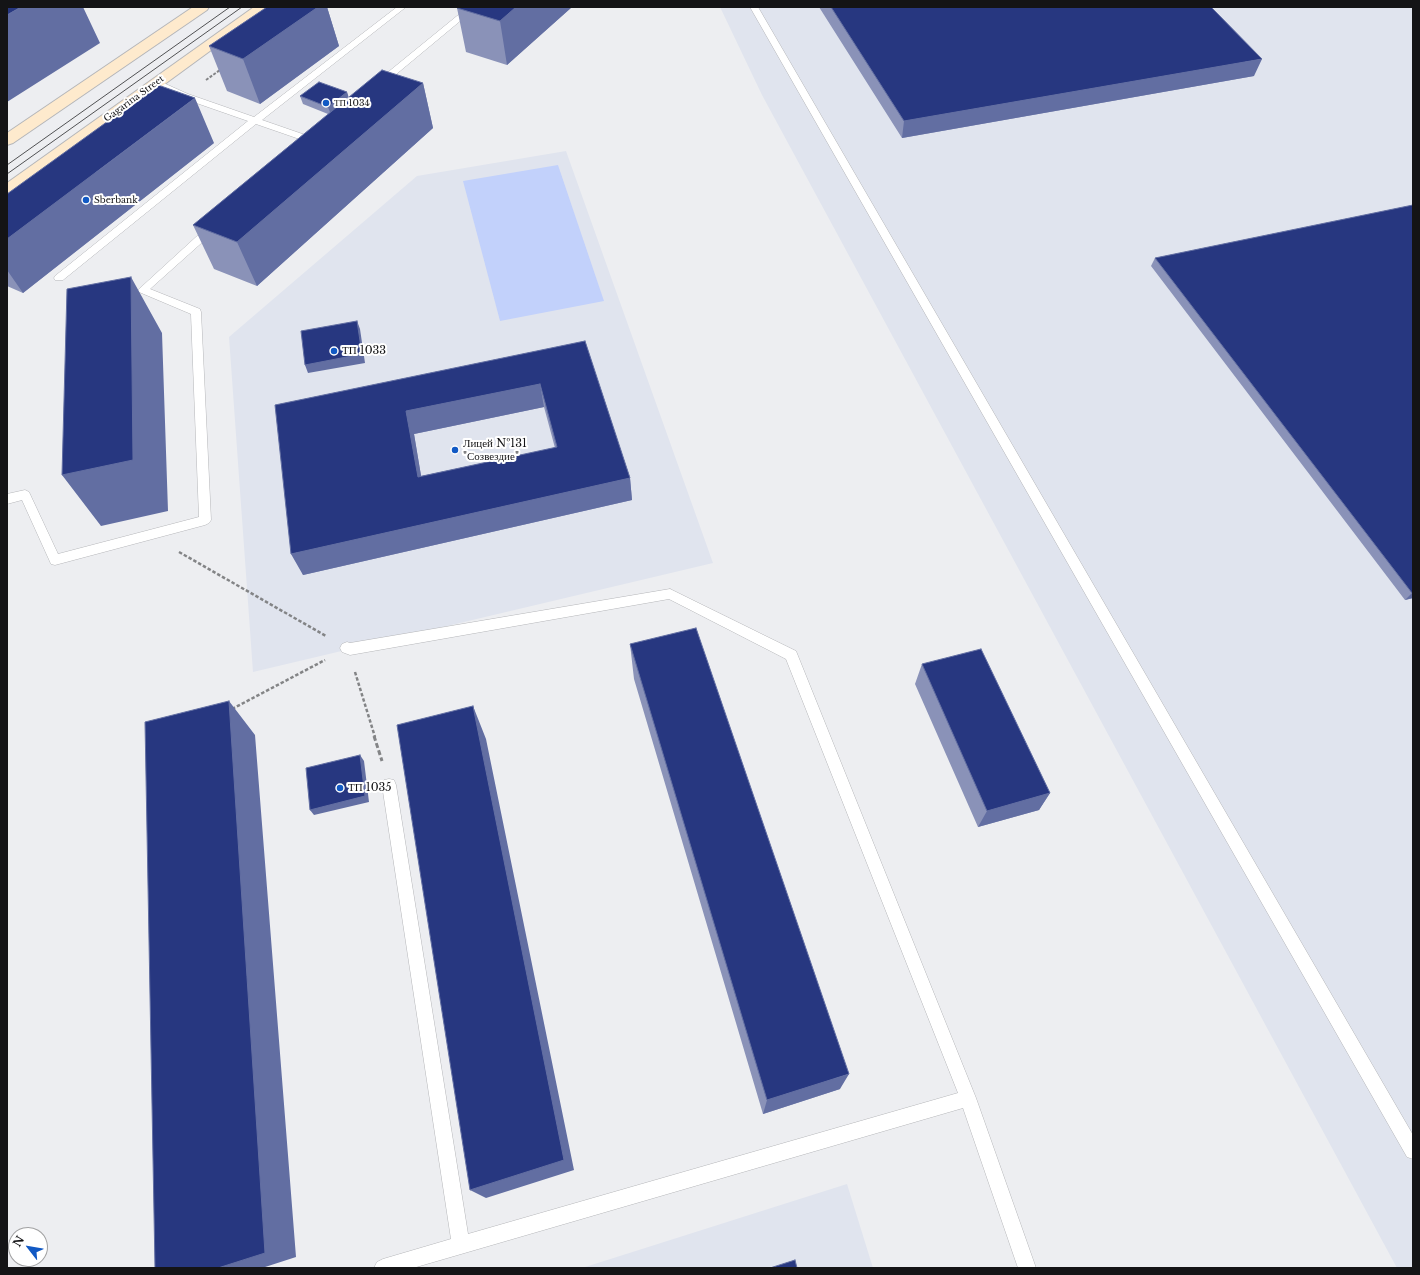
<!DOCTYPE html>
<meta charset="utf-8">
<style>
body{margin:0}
#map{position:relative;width:1420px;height:1275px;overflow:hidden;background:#edeef1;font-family:"Libre Baskerville",serif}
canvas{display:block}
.frame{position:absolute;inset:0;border:8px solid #141416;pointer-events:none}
.north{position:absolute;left:8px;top:1227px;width:40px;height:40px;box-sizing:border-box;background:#fff;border:1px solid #a1a1a2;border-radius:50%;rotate:301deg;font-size:11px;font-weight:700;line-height:16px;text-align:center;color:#141416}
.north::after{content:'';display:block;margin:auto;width:14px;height:18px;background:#1159c4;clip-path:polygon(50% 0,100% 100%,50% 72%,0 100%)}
</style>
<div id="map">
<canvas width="1420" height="1275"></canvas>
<div class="frame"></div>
<div class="north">N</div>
</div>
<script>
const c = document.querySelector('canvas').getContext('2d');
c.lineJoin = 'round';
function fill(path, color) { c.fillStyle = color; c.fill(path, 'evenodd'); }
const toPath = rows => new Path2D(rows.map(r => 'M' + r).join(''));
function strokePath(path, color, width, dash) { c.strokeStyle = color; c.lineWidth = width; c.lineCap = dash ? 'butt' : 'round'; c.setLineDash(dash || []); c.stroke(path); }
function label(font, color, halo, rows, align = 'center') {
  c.font = font + ' "Libre Baskerville",serif'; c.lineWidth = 4; c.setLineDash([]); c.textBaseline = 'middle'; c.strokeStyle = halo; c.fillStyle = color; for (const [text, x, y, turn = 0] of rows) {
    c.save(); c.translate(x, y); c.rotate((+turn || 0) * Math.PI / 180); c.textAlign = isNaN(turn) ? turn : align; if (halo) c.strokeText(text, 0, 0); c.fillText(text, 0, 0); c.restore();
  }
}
fill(toPath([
 [720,7,1413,7,1413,1268,1397,1268,762,95],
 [566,151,713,563,253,672,229,337,417,176],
 [847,1184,873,1268,582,1268]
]), '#e0e4ee');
fill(toPath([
 [558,165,604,301,500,321,463,181]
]), '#c2d1fb');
const lane = toPath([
 [397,7,406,7,262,120,314,138,316,140,314,142,308,142,256,124,63,280,55,280,54,278,55,276,248,121,182,98,153,85,152,83,153,81,159,81,188,94,254,117,397,7],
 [468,7,477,7,382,86,376,86,375,84,376,82,468,7],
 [750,7,758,7,1413,1135,1413,1159,1407,1157,750,7],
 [212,225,216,226,217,228,216,230,150,289,200,309,201,312,211,520,209,523,205,525,55,565,51,564,22,500,7,504,7,494,25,490,29,492,58,554,199,517,191,314,139,292,138,290,208,226,212,225],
 [670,589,796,651,976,1098,1036,1268,1018,1268,963,1108,413,1268,374,1268,377,1262,383,1259,451,1239,382,785,384,780,389,779,394,780,396,785,468,1234,958,1093,786,659,669,599,350,655,342,652,340,648,342,644,347,642,350,643,670,589]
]);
const secondary = toPath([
 [193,7,209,7,207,10,13,143,7,145,7,133,193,7],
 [254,7,270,7,13,195,7,196,7,183,254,7]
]);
strokePath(lane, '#b5b6b9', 1);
strokePath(secondary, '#b5b6b9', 2);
strokePath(toPath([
 [206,80,220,70]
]), '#838486', 2, [3, 1.5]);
strokePath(toPath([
 [179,552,326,636],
 [355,672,375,737],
 [232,709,325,660]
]), '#838486', 2.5, [3.5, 2]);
strokePath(toPath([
 [374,736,382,761]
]), '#838486', 3, [5, 2.5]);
fill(lane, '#fff');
fill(secondary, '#feeacd');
strokePath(toPath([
 [7,165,230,7],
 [7,174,242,7]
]), '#505153', 1);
fill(toPath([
 [267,7,327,7,339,46,260,104,227,91,209,46],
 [458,7,572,7,507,65,466,52,457,8],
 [819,7,1211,7,1254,76,902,138],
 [423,83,433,128,257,286,214,269,193,225,328,114,303,104,300,96,347,92,348,97],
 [214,143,23,293,7,286,7,194],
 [1413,205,1413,598,1405,600,1151,266,1155,258],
 [585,341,630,478,632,500,303,575,275,405],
 [544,407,555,448,421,476,414,434],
 [630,644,840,1089,763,1114,634,679],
 [922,664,1050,793,1039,810,978,827,915,684]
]), '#8a92b8');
fill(toPath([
 [21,7,83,7,100,43,7,102,7,15],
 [318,7,327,7,339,46,260,104,243,59],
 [516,7,572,7,507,65,500,21],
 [1262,59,1254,76,902,138,904,121],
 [423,83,433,128,257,286,237,242],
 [347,92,350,101,331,115,328,107],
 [195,98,214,143,23,293,7,270,7,239],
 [131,277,162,333,168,511,101,526,62,475],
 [357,321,360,329,365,363,308,373,305,365],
 [540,384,544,407,414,434,425,499,418,477,406,411],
 [630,478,632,500,303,575,291,554],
 [1412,593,1413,593,1413,598,1405,600],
 [229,701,255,735,296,1257,262,1268,218,1268],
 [473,706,486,739,574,1170,486,1198,470,1190],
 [360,755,364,761,369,802,314,815,310,810],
 [1050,793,1039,810,978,827,987,811],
 [849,1074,840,1089,763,1114,767,1100]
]), '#626ea2');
const building = toPath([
 [7,7,21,7,7,15,7,7],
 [267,7,318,7,243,59,209,46,267,7],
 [458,7,516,7,500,21,457,8,458,7],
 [831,7,1211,7,1262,59,904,121,831,7],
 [382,70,423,83,237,242,193,225,382,70],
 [319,82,347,92,328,107,300,96,319,82],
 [158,85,195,98,7,239,7,194,158,85],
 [1413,205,1413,593,1412,593,1155,258,1413,205],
 [131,277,133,460,62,475,67,289,131,277],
 [357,321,362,354,305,365,301,331,357,321],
 [585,341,630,478,291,554,275,405,585,341],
 [540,384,557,447,418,477,406,411,540,384],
 [696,628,849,1074,767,1100,630,644,696,628],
 [981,649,1050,793,987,811,922,664,981,649],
 [229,701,265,1253,218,1268,155,1268,145,722,229,701],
 [473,706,564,1160,470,1190,397,725,473,706],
 [360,755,365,796,310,810,306,768,360,755],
 [795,1260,797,1268,770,1268,795,1260]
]);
fill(building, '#273780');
strokePath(building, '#626ea2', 1);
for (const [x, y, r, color] of [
 [326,103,4,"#1159c4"],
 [86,200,4,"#1159c4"],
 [334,351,4,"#1159c4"],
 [455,450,4,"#1159c4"],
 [340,788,4,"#1159c4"]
]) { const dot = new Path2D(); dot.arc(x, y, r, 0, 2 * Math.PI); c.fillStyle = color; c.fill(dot); strokePath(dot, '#fff', 1.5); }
label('9px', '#141416', '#fff', [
 ["Gagarina Street",134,99,-36]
]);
label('9px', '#141416', '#fff', [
 ["ТП 1034",334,103],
 ["Sberbank",94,200]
], 'left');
label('11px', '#141416', '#fff', [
 ["ТП 1033",342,351],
 ["Лицей №131",463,444],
 ["\"Созвездие\"",463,457],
 ["ТП 1035",348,788]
], 'left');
</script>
